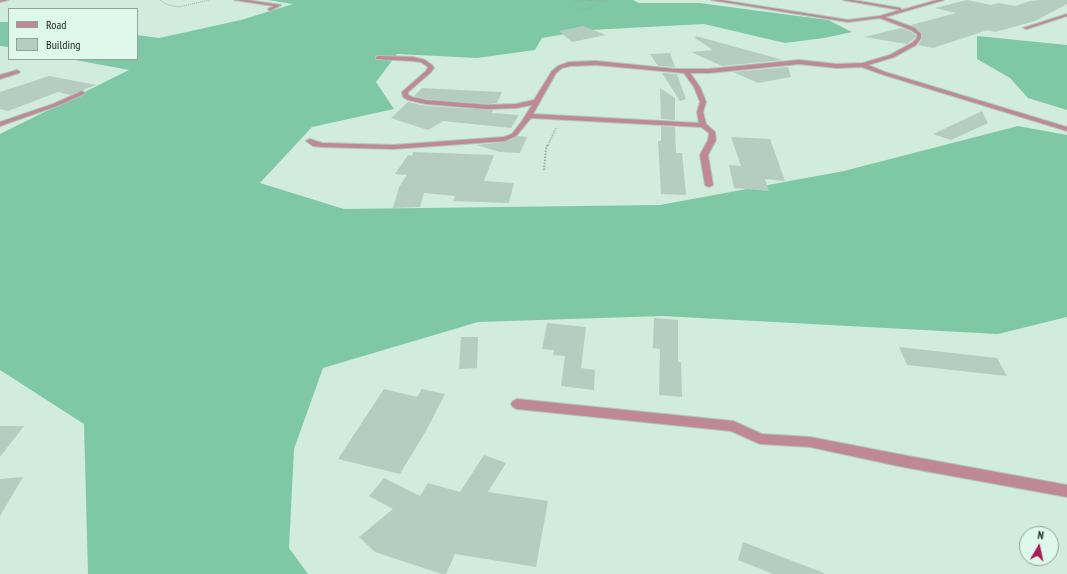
<!DOCTYPE html>
<style>
body{margin:0}
#map{position:relative;width:1067px;height:574px;overflow:hidden;background:#d1ebdd;font-family:"PT Sans Narrow",sans-serif}
canvas{display:block}
.legend{position:absolute;left:8px;top:8px;width:130px;height:52px;box-sizing:border-box;background:#def8eb;border:1px solid #90a49a;margin:0;padding:5px 7px;list-style:none;font-size:12px;color:#1b2520}
.legend li{display:flex;align-items:center;gap:8px;height:20px}
.legend b{width:20px;border:1px solid #90a49a}
.north{position:absolute;left:1019px;top:526px;width:40px;height:40px;box-sizing:border-box;background:#def8eb;border:1px solid #90a49a;border-radius:50%;rotate:9deg;font-size:11px;font-weight:700;line-height:16px;text-align:center;color:#1b2520}
.north::after{content:'';display:block;margin:auto;width:14px;height:18px;background:#ab1b55;clip-path:polygon(50% 0,100% 100%,50% 72%,0 100%)}
</style>
<div id="map">
<canvas width="1067" height="574"></canvas>
<ul class="legend">
<li><b style="height:5px;background:#be8995"></b>Road</li>
<li><b style="height:11px;background:#b4cdc0"></b>Building</li>
</ul>
<div class="north">N</div>
</div>
<script>
const c = document.querySelector('canvas').getContext('2d');
c.lineJoin = 'round';
function fill(path, color) { c.fillStyle = color; c.fill(path, 'evenodd'); }
const toPath = rows => new Path2D(rows.map(r => 'M' + r).join(''));
function strokePath(path, color, width, dash) { c.strokeStyle = color; c.lineWidth = width; c.lineCap = dash ? 'butt' : 'round'; c.setLineDash(dash || []); c.stroke(path); }
fill(toPath([
 [268,0,633,0,639,3,699,3,828,20,852,32,824,38,785,43,704,24,590,30,542,38,535,50,477,58,397,54,376,82,394,109,312,127,260,183,344,209,660,205,844,171,1018,126,1067,135,1067,317,998,334,662,316,478,322,323,368,294,449,289,548,308,574,88,574,84,424,0,370,0,134,129,70,70,59,137,59,137,35,159,38,241,20,293,4],
 [0,22,9,22,9,47,0,46],
 [977,36,1067,45,1067,110,1028,98,1010,78,977,59]
]), '#7fc8a6');
fill(toPath([
 [967,0,991,5,999,3,1015,6,1030,1,1040,0,1067,0,1067,4,1035,21,995,32,988,30,933,48,918,45,922,39,922,34,916,27,911,25,956,13,935,8],
 [583,26,606,35,572,42,559,31],
 [901,28,910,31,916,35,916,37,907,44,864,37],
 [696,36,783,60,722,66,691,52,713,50,695,38],
 [670,53,675,67,658,66,650,54],
 [788,67,791,77,758,83,733,72],
 [662,73,677,74,686,99,680,101],
 [49,76,96,85,70,95,58,92,8,111,0,109,0,92],
 [422,88,480,91,502,92,497,103,488,104,426,99,414,96],
 [660,88,675,98,675,120,661,119],
 [408,102,426,106,493,110,492,113,519,115,511,128,443,121,428,130,391,118],
 [982,111,988,123,951,140,933,134],
 [661,126,675,127,676,153,682,153,686,195,661,194,658,141,661,141],
 [518,136,527,137,520,153,500,152,476,145,505,142],
 [731,137,770,139,785,181,765,179,769,191,734,188,729,165,741,166],
 [413,152,494,155,484,181,514,183,509,203,453,201,455,196,424,193,420,207,393,208,399,187,407,175,395,174,408,155,412,156],
 [654,318,678,320,678,362,681,362,682,397,659,395,660,349,653,348],
 [547,323,586,327,581,368,595,370,594,390,561,386,565,356,553,355,554,350,542,349],
 [461,337,478,337,477,368,459,369],
 [899,347,997,358,1007,376,907,365],
 [384,389,417,397,422,389,445,394,427,429,400,474,338,459],
 [0,426,24,426,0,457],
 [484,455,506,463,488,492,548,501,536,567,455,554,446,574,442,574,375,552,359,537,393,509,369,496,384,478,420,496,428,483,460,492],
 [23,477,0,516,0,479],
 [743,542,824,573,823,574,773,574,738,560]
]), '#b4cdc0');
const street = toPath([
 [0,0,8,0,0,2,0,0],
 [234,0,247,0,281,5,270,11,268,9,274,6,234,0],
 [711,0,721,0,848,20,880,16,900,10,843,0,853,0,900,8,902,10,937,0,944,0,885,17,915,28,921,34,921,38,916,45,894,57,868,65,885,72,1067,127,1067,131,881,74,862,67,837,68,799,64,709,73,690,73,700,87,706,102,703,112,706,124,715,132,716,140,708,155,713,185,709,187,705,185,700,155,708,140,709,133,701,127,531,118,516,136,505,141,393,149,322,147,313,146,306,141,310,139,322,143,393,145,504,137,512,134,522,121,532,105,516,108,488,109,426,104,408,100,403,97,402,92,426,71,428,67,421,62,413,61,376,59,376,57,378,56,413,57,425,60,432,65,434,68,430,73,408,92,408,95,412,97,426,100,488,105,516,104,534,100,552,71,558,66,569,62,596,61,676,69,709,69,799,60,837,64,863,63,890,55,912,43,917,38,917,34,911,30,880,18,848,22,711,0],
 [596,65,684,73,694,87,700,102,697,112,699,123,533,114,556,73,562,68,570,66,596,65],
 [1067,14,1067,16,1027,29,1023,28,1067,14],
 [17,70,20,72,19,73,0,79,0,75,17,70],
 [82,91,85,93,84,94,57,106,0,126,0,122,53,104,82,91],
 [517,399,733,421,762,434,810,437,903,455,1067,485,1067,497,903,467,810,447,760,444,731,431,517,409,513,407,511,404,513,401,517,399]
]);
strokePath(street, '#b0c7bb', 2);
strokePath(toPath([
 [160,0,168,5,179,7,209,0],
 [573,1,608,0],
 [580,9,589,8,603,1]
]), '#98ada2', 1, [1, 1]);
strokePath(toPath([
 [548,145,556,128]
]), '#98ada2', 1.5, [1, 1]);
strokePath(toPath([
 [544,170,546,149,548,144]
]), '#98ada2', 2, [1.5, 1.5]);
fill(street, '#be8995');
</script>
